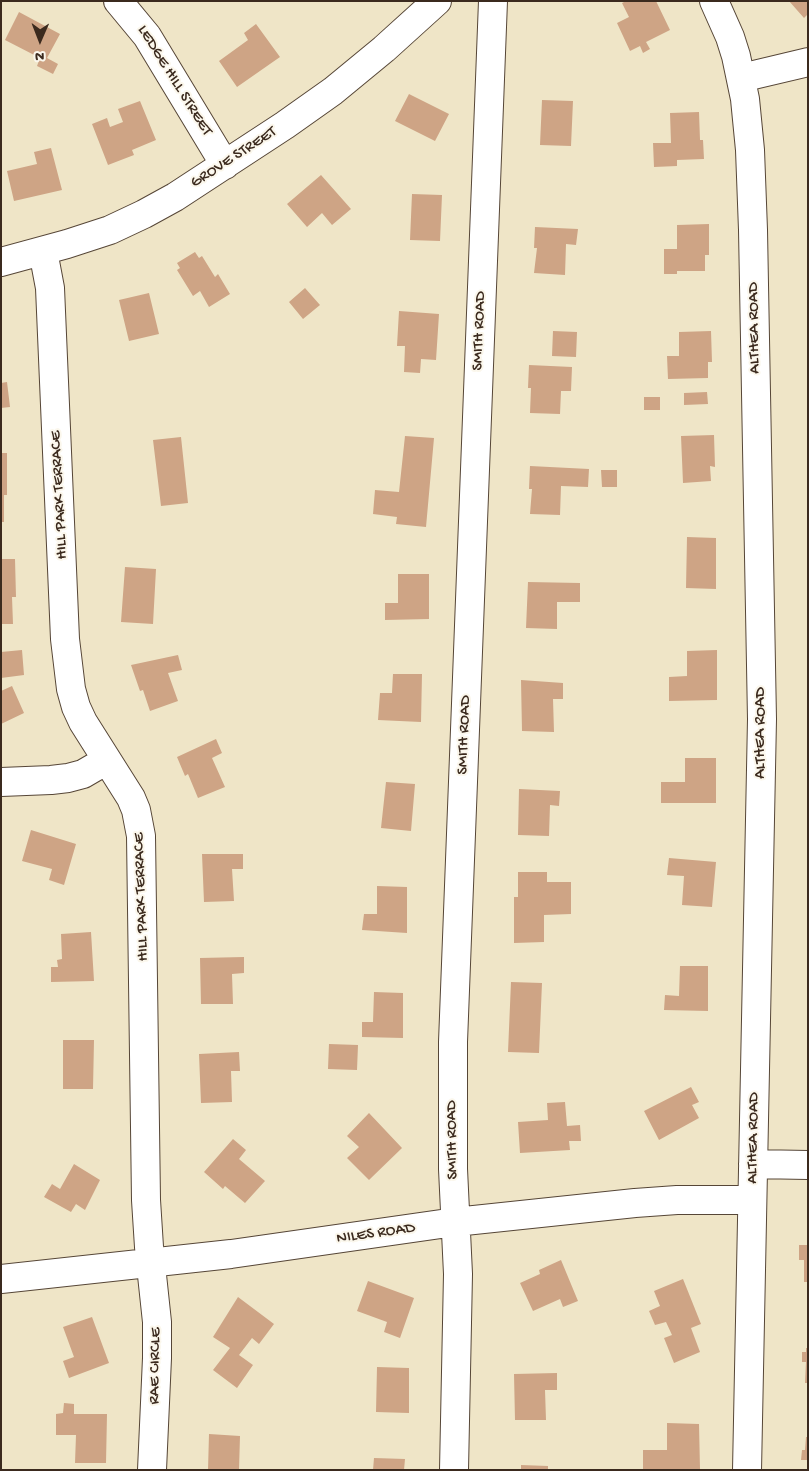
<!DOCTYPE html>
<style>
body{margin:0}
#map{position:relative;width:809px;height:1471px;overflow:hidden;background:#efe5c7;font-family:"Gochi Hand",sans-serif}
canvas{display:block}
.frame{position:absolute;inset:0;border:2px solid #3b2a1e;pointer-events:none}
.north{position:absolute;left:15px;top:15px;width:50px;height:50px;-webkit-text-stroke:4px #fbf7ec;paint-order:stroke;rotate:181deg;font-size:14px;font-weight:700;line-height:20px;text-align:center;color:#3b2a1e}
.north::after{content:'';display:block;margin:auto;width:18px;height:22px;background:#3b2a1e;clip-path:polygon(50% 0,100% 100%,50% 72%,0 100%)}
</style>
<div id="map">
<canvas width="809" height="1471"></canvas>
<div class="frame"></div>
<div class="north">N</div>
</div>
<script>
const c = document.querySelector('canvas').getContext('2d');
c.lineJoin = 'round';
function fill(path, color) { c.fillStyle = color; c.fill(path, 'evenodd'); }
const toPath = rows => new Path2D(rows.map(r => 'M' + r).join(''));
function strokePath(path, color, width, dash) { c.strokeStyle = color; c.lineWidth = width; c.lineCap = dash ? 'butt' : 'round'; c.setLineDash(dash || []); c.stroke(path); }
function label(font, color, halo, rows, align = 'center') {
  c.font = font + ' "Gochi Hand",sans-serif'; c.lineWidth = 4; c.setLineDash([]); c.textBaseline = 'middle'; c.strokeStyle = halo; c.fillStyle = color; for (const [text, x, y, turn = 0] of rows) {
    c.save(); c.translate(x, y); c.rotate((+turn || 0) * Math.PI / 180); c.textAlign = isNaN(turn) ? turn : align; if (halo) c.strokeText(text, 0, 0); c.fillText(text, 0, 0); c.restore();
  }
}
fill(toPath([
 [626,1,656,1,670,30,646,42,650,49,643,53,640,46,630,51,617,23,629,17,622,3],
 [789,1,808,1,808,14,804,18],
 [19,12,60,34,47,58,58,64,53,74,37,66,40,58,5,40],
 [256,24,280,57,237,87,219,61,248,40,244,33],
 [409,94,449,114,435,141,395,121],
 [542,100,573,101,571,146,540,145],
 [140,101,156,140,132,150,134,155,108,165,92,124,107,118,110,127,123,122,118,109],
 [699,112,700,140,703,140,704,159,677,160,677,166,654,167,653,143,671,143,670,113],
 [51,148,62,190,14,201,7,171,37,164,34,152],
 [321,175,351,209,332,225,322,213,307,227,287,204],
 [412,194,442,195,440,241,410,240],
 [709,224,709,255,705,255,705,271,677,271,677,274,664,274,664,249,677,249,677,225],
 [535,227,578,229,576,245,566,244,565,275,534,273,537,248,534,248],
 [195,252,199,258,202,256,215,277,218,274,230,294,209,307,200,291,193,296,177,270,180,268,177,263],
 [305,288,320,305,303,319,289,302],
 [149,293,159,334,129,341,119,300],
 [399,311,439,314,436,360,421,359,420,373,404,372,405,346,397,346],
 [553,331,577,332,576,357,552,356],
 [711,331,712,362,708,362,708,378,668,379,667,356,679,356,679,332],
 [529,365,572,367,571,391,561,391,560,414,530,413,531,388,528,388],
 [7,382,10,407,1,408,1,383],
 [707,392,708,404,684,405,684,393],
 [644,397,660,397,660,410,644,410],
 [714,435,715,467,710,466,711,481,683,483,681,436],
 [405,436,434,438,426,527,396,524,397,517,373,514,375,490,399,492],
 [181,437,188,503,161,506,153,440],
 [1,453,7,453,7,495,4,495,4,522,1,522],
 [530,466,589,469,588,487,561,486,560,515,530,514,532,489,529,489],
 [601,470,617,470,617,487,602,487],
 [687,537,716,538,716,589,686,588],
 [1,559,15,559,16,597,12,597,13,624,1,624],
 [125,567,156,569,153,624,121,622],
 [398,574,429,574,429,619,385,620,385,603,398,603],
 [528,582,580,583,580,602,557,602,557,629,526,628],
 [22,650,24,675,1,678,1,652],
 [717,650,717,700,669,701,669,677,687,676,687,651],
 [178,655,182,670,168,673,178,701,150,711,143,690,140,691,131,665],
 [393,674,422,674,421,722,378,720,380,693,392,693],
 [521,680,563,683,563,699,553,699,554,732,522,731],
 [12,686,24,713,1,724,1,691],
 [216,739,222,753,212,758,225,787,198,798,188,774,185,776,177,757],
 [685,758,716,758,716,803,661,803,661,782,685,782],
 [386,782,415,784,411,831,381,828],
 [519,789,560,791,559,806,550,805,549,836,518,835],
 [31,830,76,844,64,885,49,880,52,869,22,861],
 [202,854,243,854,243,869,232,869,234,901,204,902],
 [669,858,716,862,712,907,682,905,684,876,667,875],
 [518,872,547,872,547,882,571,882,571,914,544,915,544,942,514,943,514,897,518,897],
 [377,886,407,887,407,933,362,930,364,914,377,914],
 [91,932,94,981,51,982,51,967,58,967,57,960,62,959,61,934],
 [244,957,244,973,232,974,233,1004,201,1004,200,958],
 [680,966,708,966,708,1011,664,1010,665,995,679,996],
 [511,982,542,983,539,1053,508,1052],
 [374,992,403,993,403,1038,362,1037,362,1022,373,1022],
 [63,1040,94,1040,93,1089,63,1089],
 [329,1044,358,1045,357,1070,328,1069],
 [239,1052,240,1071,231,1071,232,1102,201,1103,199,1054],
 [691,1087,699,1102,692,1105,699,1118,659,1140,644,1111],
 [565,1102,567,1126,580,1125,581,1141,569,1141,570,1150,520,1153,518,1122,548,1120,547,1103],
 [369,1113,402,1148,369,1180,347,1158,359,1147,347,1136],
 [233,1139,246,1150,239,1159,265,1181,245,1203,225,1186,223,1189,204,1172],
 [74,1164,100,1180,85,1210,76,1204,71,1212,44,1197,52,1184,60,1189],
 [799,1245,808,1245,808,1282,804,1282,804,1260,799,1260],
 [561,1260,578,1301,563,1307,560,1299,533,1311,520,1283,540,1274,539,1270],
 [683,1279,701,1324,691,1328,700,1352,674,1363,664,1338,672,1335,666,1322,655,1325,649,1311,660,1306,654,1291],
 [368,1281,414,1298,400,1338,384,1332,387,1322,357,1311],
 [238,1297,274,1324,259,1344,252,1338,239,1355,253,1365,237,1388,213,1370,230,1348,213,1337],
 [92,1317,109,1363,69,1378,63,1361,74,1357,63,1327],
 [806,1348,808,1348,808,1383,805,1383,806,1362,802,1362,802,1352,806,1352],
 [377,1367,409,1368,409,1413,376,1412],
 [557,1373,557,1390,545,1390,546,1420,515,1420,514,1374],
 [64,1403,74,1404,74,1414,107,1414,106,1463,75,1463,76,1435,56,1435,56,1414,63,1413],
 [667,1423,699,1424,700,1469,643,1469,643,1450,667,1450],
 [209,1434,240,1436,239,1470,208,1470],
 [806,1437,808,1437,808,1460,801,1460,802,1450,805,1450],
 [374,1458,405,1459,404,1470,373,1470],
 [521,1465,548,1466,548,1470,521,1470]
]), '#cea485');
const minor = toPath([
 [118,1,147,36,225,165],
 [714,1,730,37,736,56,745,99,750,150,753,230,762,719,747,1470],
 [741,78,808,62],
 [43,251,50,288,65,639,71,689,76,707,83,722,131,798,136,810,141,836,146,1200,149,1247,157,1322,157,1358,152,1470],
 [1,262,67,244,110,230,144,214,175,197,285,125,333,91,384,49,437,1],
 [1,782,51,780,68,778,83,774,107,760],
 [753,1164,808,1165],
 [1,1279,231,1254,455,1222,635,1203,677,1200,752,1200],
 [454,1470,458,1274,453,1169,453,1042,493,1]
]);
strokePath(minor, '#564637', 30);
strokePath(minor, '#fff', 28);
label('16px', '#3b2a1e', '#fbf7ec', [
 ["LEDGE HILL STREET",174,81,58],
 ["GROVE STREET",234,158,-33],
 ["ALTHEA ROAD",755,328,-91],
 ["SMITH ROAD",480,331,-88],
 ["HILL PARK TERRACE",60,495,-93],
 ["ALTHEA ROAD",762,733,-90],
 ["SMITH ROAD",465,735,-88],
 ["HILL PARK TERRACE",142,897,-92],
 ["ALTHEA ROAD",754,1138,-89],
 ["SMITH ROAD",453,1140,-91],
 ["NILES ROAD",376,1234,-8],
 ["RAE CIRCLE",156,1366,-89]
]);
</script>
